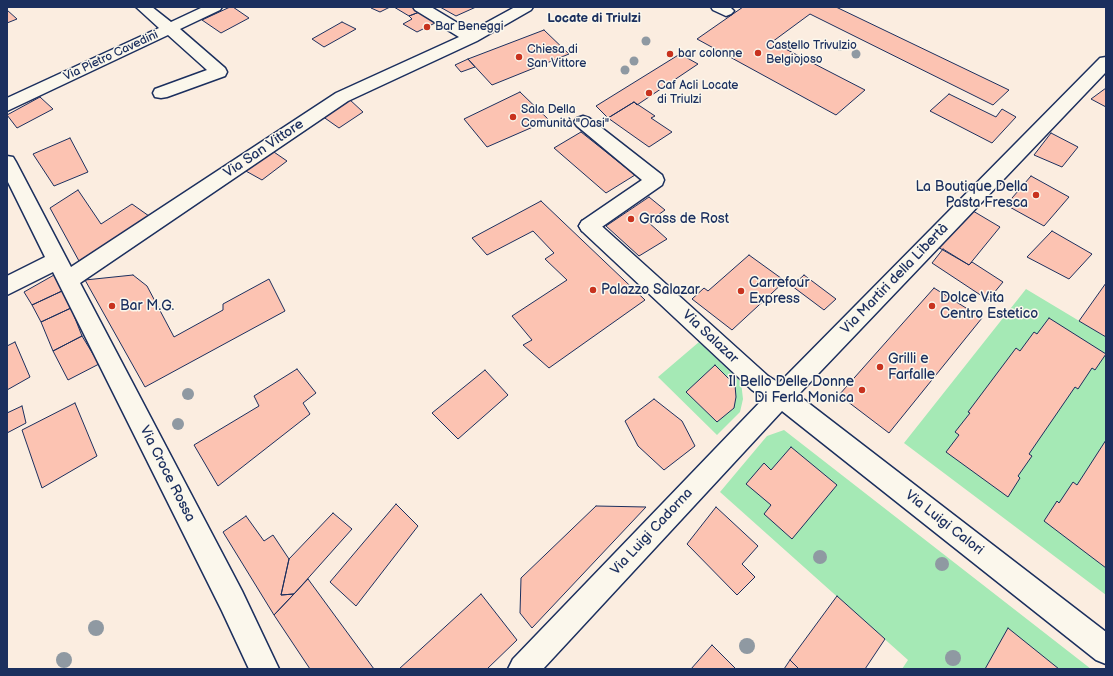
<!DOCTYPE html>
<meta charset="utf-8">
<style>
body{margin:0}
#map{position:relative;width:1113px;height:676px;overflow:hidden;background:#fbede0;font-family:"Balsamiq Sans",sans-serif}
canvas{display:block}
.frame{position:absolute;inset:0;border:8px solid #1b2f5e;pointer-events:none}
</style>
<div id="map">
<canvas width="1113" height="676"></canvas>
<div class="frame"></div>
</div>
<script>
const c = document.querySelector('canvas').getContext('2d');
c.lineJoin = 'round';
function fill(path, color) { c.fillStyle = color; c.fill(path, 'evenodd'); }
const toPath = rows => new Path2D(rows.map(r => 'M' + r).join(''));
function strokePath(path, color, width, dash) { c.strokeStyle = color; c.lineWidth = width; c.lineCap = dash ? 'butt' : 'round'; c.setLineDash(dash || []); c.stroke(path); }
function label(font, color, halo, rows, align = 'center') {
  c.font = font + ' "Balsamiq Sans",sans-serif'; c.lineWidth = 3; c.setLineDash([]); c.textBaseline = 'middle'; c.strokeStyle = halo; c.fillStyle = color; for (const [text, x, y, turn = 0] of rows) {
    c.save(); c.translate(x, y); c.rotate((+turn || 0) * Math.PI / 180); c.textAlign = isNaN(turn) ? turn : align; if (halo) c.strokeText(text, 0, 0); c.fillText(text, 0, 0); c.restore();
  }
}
fill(toPath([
 [1026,289,1106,337,1106,595,904,443],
 [699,342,741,382,743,399,740,412,717,435,658,377],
 [784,430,1091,669,902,669,908,660,720,492,767,436]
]), '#a5e9b5');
const building = toPath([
 [230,7,233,7,249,18,221,33,202,20,230,7],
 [372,7,390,7,380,12,371,8,372,7],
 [394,7,415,7,422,11,409,16,394,7],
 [440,7,476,7,456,16,440,7],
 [743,7,836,7,1009,90,993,105,810,14,772,42,865,90,836,115,697,39,743,7],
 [7,10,17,19,7,23,7,10],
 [422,11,439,21,417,32,403,24,412,19,409,16,422,11],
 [342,22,356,29,324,47,312,39,342,22],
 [544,30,569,54,492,85,468,59,544,30],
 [680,54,698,64,637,105,634,102,608,118,596,106,680,54],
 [468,59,475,67,461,72,455,65,468,59],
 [1106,88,1106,107,1091,99,1106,88],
 [520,92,549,120,487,147,464,119,520,92],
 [949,94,996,117,1002,109,1016,117,992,143,930,111,949,94],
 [40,97,53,109,17,128,7,115,40,97],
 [349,99,363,112,339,128,322,116,349,99],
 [634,102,655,116,651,118,672,132,649,147,608,118,634,102],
 [581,132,635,175,606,193,554,148,581,132],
 [1051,133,1078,147,1062,167,1034,155,1051,133],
 [70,138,88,172,54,186,33,154,70,138],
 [271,150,287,161,262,180,244,170,271,150],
 [1031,176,1069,197,1044,226,1006,205,1031,176],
 [78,190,101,224,132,204,149,216,79,261,50,208,78,190],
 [649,197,665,210,648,222,667,239,639,256,606,226,649,197],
 [541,201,645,300,549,368,523,345,532,340,512,316,567,280,545,259,554,253,533,231,487,255,472,238,541,201],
 [968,208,1000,227,969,265,936,246,968,208],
 [1052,231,1092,254,1069,279,1027,257,1052,231],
 [943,249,969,265,972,262,1003,282,988,300,932,263,943,249],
 [749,255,785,281,732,330,692,299,704,288,708,291,749,255],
 [54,275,62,291,32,305,24,292,54,275],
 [133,275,147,286,174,337,223,310,223,304,269,279,285,311,145,387,85,280,133,275],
 [804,275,836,299,824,310,792,286,804,275],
 [1106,283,1106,337,1079,321,1106,283],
 [934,288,982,318,889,433,839,395,934,288],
 [62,291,71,308,41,322,32,305,62,291],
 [71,308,82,336,53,351,41,322,71,308],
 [1049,318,1106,354,1095,370,1092,368,1078,389,1075,387,1029,454,1032,456,1018,476,1020,478,1008,497,946,452,959,435,955,432,970,413,968,412,1016,348,1020,351,1034,332,1037,334,1049,318],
 [82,336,99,364,68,380,53,351,82,336],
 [15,342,30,377,7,390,7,346,15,342],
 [715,365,735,385,736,397,734,408,717,422,686,392,715,365],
 [297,369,316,393,303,403,310,414,218,486,194,445,259,406,254,396,297,369],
 [485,370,508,395,458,439,432,413,485,370],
 [654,399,682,421,695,446,664,470,638,446,625,421,654,399],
 [75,403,97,456,42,488,22,430,75,403],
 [22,406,26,423,7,433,7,413,22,406],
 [1106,440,1106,568,1044,521,1057,501,1059,503,1073,482,1077,485,1106,440],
 [791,447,837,485,792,539,764,514,771,505,746,484,764,463,771,470,791,447],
 [396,504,418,526,356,606,330,582,396,504],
 [596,506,646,507,532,628,520,613,521,578,596,506],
 [716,507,758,546,742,564,755,577,737,595,687,544,716,507],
 [333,513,352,529,294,594,281,595,289,559,333,513],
 [246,516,264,541,273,535,289,559,281,595,294,594,274,615,223,532,246,516],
 [308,579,374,669,310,669,274,615,308,579],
 [481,594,517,640,487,669,399,669,481,594],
 [837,596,885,639,865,669,799,669,790,660,837,596],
 [1008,628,1059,669,985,669,1008,628],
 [712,645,736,669,691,669,712,645],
 [790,660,799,669,784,669,790,660]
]);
fill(building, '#fcc3b2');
strokePath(building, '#1b2f5e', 1);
const pedestrian = toPath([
 [583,116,589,118,662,175,664,180,662,185,596,231,589,233,582,231,579,226,582,221,642,180,577,126,574,122,577,118,583,116]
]);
const minor = toPath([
 [136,7,152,7,171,22,203,7,222,7,220,10,180,29,225,68,227,72,225,76,167,97,161,98,155,97,153,93,155,89,207,70,168,35,7,111,7,98,159,28,136,7],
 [413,7,431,7,471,31,515,7,533,7,531,10,477,41,348,101,80,283,242,591,279,669,249,669,222,611,53,272,7,295,7,276,45,257,7,180,7,156,13,157,16,162,71,267,336,93,459,37,415,10,413,7],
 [711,7,730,7,734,11,731,14,726,16,713,10,711,7],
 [1106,57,1106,72,798,395,1106,632,1106,664,1096,660,782,411,543,669,508,669,513,659,764,398,752,390,582,231,579,226,582,221,589,219,596,221,768,376,779,383,1100,58,1106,57]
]);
strokePath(pedestrian, '#1b2f5e', 3);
strokePath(minor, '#1b2f5e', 3);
fill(pedestrian, '#fbf7ec');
fill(minor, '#fbf7ec');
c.fillStyle = '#8f99a2';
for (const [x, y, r] of [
 [646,41,4.5],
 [840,46,4.5],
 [856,54,4.5],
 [634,61,4.5],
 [625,70,4.5],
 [188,394,6],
 [178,424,6],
 [820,557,7],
 [942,564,7],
 [96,628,8],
 [747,646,8],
 [953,658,8],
 [64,660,8]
]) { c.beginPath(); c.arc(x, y, r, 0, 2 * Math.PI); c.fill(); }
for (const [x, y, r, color] of [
 [427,27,4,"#c8321e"],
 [758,53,4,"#c8321e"],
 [670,54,4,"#c8321e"],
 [519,57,4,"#c8321e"],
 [649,93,4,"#c8321e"],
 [513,117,4,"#c8321e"],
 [1036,195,4,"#c8321e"],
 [631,219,4,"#c8321e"],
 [593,290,4,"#c8321e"],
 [741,291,4,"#c8321e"],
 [112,306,4,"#c8321e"],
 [932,306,4,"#c8321e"],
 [880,367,4,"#c8321e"],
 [862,390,4,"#c8321e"]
]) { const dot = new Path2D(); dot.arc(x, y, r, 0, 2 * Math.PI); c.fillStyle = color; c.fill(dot); strokePath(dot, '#fbf7ec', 1.5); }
label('12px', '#1b2f5e', '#fbf7ec', [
 ["Bar Beneggi",435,27],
 ["Castello Trivulzio",766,46],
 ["Belgiojoso",766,60],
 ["Chiesa di",527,50],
 ["San Vittore",527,64],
 ["bar colonne",678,54],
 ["Caf Acli Locate",657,86],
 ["di Triulzi",657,100],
 ["Sala Della",521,110],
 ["Comunità \"Oasi\"",521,124]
], 'left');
label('12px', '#1b2f5e', '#fbf7ec', [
 ["Via Pietro Cavedini",111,56,-25]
]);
label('bold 13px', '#1b2f5e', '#fbf7ec', [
 ["Locate di Triulzi",594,19]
]);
label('14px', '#1b2f5e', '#fbf7ec', [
 ["Via San Vittore",264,149,-34],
 ["Via Martiri della Libertà",895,279,-46],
 ["Via Salazar",710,337,43],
 ["Via Croce Rossa",167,474,63],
 ["Via Luigi Calori",944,523,38],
 ["Via Luigi Cadorna",652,532,-47]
]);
label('14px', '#1b2f5e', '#fbf7ec', [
 ["La Boutique Della",1028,187,"right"],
 ["Pasta Fresca",1028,203,"right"],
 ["Grass de Rost",639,219],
 ["Carrefour",749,283],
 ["Express",749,299],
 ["Palazzo Salazar",601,290],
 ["Dolce Vita",940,298],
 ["Centro Estetico",940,314],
 ["Bar M.G.",120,306],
 ["Grilli e",888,359],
 ["Farfalle",888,375],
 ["Il Bello Delle Donne",854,382,"right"],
 ["Di Ferla Monica",854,398,"right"]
], 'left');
</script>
